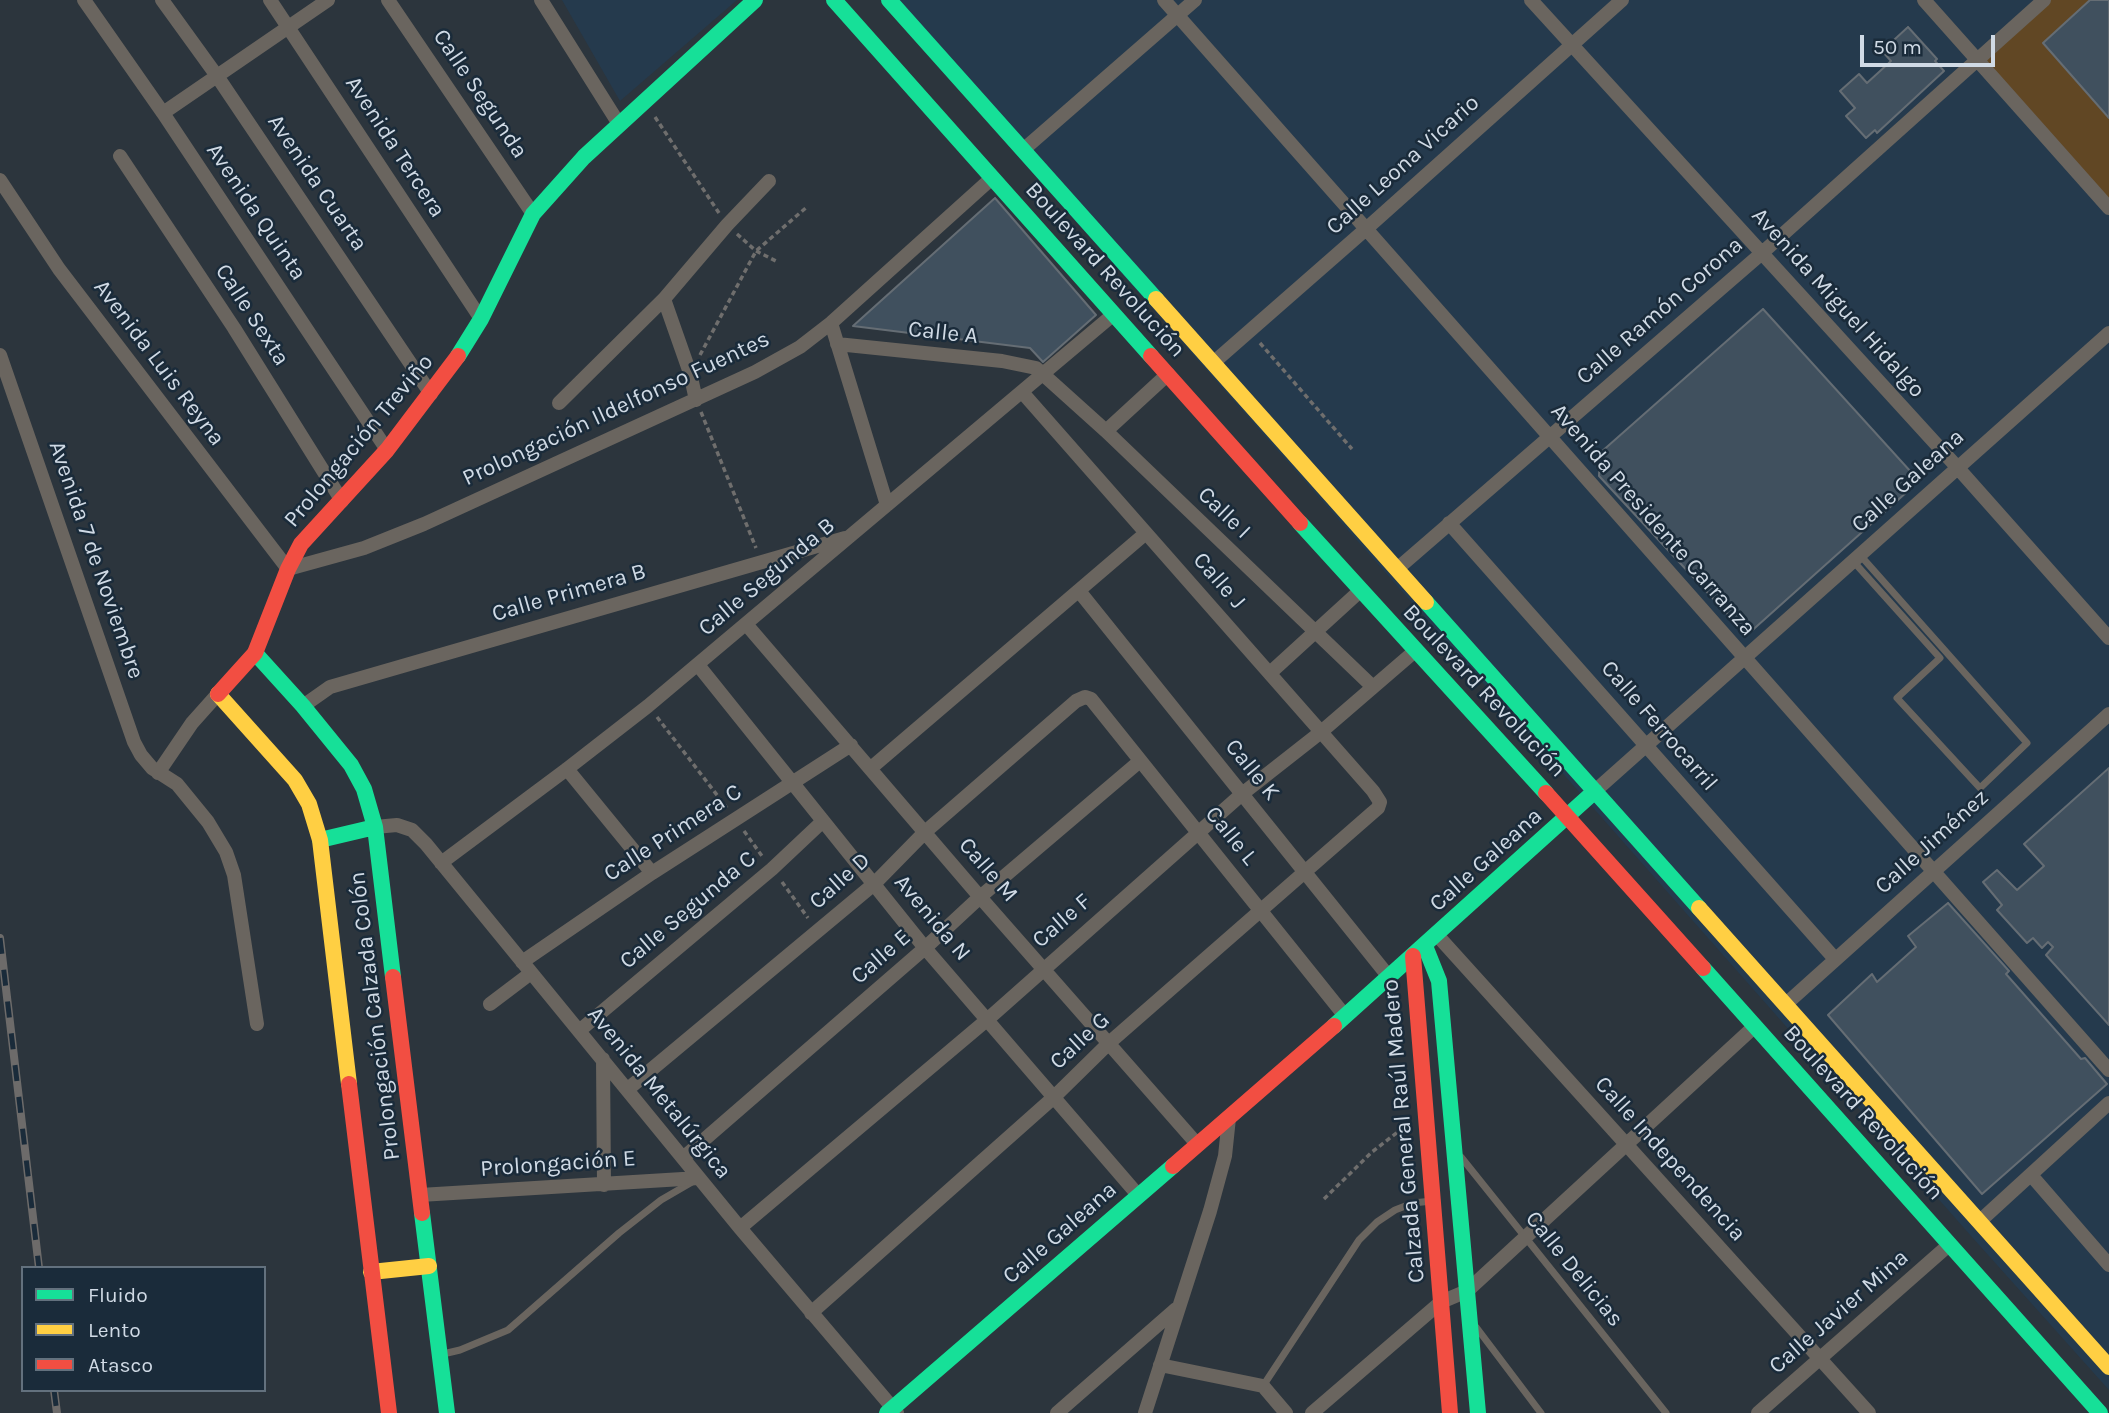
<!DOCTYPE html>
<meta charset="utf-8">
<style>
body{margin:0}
#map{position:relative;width:2109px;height:1413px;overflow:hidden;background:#2c353d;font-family:Karla,sans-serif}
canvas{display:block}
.legend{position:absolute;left:21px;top:1266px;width:245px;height:126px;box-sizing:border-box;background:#1a2b3a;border:2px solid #63717e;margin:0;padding:9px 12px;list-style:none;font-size:21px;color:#d0dae5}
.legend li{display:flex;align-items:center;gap:14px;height:35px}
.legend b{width:35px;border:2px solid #63717e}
.scale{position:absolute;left:1860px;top:35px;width:135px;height:32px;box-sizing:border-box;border:4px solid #d0dae5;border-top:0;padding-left:9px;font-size:21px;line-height:24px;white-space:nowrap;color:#d0dae5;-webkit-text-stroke:5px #1a2b3a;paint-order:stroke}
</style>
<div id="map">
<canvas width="2109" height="1413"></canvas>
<ul class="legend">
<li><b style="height:9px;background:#16e098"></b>Fluido</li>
<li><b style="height:9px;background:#ffcf43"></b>Lento</li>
<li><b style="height:9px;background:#f24e42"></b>Atasco</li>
</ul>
<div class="scale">50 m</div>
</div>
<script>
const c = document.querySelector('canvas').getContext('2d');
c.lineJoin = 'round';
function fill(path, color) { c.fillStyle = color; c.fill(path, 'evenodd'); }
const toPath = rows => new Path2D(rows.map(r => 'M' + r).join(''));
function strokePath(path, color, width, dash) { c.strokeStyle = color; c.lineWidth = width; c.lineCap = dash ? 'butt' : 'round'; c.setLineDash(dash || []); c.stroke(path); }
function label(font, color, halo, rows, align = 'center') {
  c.font = font + ' Karla,sans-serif'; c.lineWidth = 5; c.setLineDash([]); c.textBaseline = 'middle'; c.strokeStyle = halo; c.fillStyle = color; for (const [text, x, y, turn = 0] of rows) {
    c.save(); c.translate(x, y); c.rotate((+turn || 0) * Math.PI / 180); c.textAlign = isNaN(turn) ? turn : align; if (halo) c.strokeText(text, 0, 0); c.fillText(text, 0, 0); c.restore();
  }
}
fill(toPath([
 [562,0,737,0,620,101],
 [880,0,2109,0,2109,1390,1972,1237]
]), '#253a4d');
fill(toPath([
 [2048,0,2109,0,2109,201,1982,59]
]), '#614724');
const building = toPath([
 [2090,0,2109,0,2109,118,2043,43,2090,0],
 [1908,27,1937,59,1935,61,1944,71,1877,133,1875,130,1866,138,1846,116,1855,108,1840,91,1859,74,1867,83,1891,61,1882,51,1908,27],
 [995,198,1096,315,1043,362,1030,348,853,326,995,198],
 [1763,309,1911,472,1908,491,1747,635,1599,476,1600,453,1763,309],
 [2109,768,2109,1025,2046,955,2053,947,2048,942,2042,948,2033,938,2027,943,1997,910,2002,905,1983,882,1997,870,2017,890,2044,866,2024,844,2109,768],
 [1948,903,2009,971,2006,974,2081,1059,2085,1058,2107,1084,1982,1194,1828,1015,1872,974,1877,982,1916,947,1908,936,1948,903]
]);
fill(building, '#40505e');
strokePath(building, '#656d74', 2);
strokePath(toPath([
 [655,117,719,213],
 [737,234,756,251,776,261],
 [1260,343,1352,449],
 [700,355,756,251,808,206],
 [701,412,756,548],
 [657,717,727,808],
 [744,831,762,856],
 [782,882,808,918],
 [1324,1199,1372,1152,1408,1124]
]), '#6f6e6d', 3.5, [5, 3.5]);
strokePath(toPath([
 [1853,561,1940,658,1897,698,1980,788,2027,743,1860,555],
 [1461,1157,1666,1413],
 [1476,1327,1541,1413],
 [443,1354,460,1350,508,1330,619,1233,661,1200,692,1182],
 [1263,1386,1359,1240,1377,1222,1395,1210,1413,1203,1432,1201]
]), '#6a655f', 7);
strokePath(toPath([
 [84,0,163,113,387,450],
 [162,0,217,76,431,394],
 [270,0,481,319],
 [388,0,533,214],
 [541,0,619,124],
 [1164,0,2109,1070],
 [1531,0,1957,467,2109,638],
 [1924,0,2109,208],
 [163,113,328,0],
 [1023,150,1195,0],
 [120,156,234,328,342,501],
 [0,180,59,269,288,569,364,548,424,524,755,372,800,347,831,323,992,178],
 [664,299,690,373,696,400],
 [831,323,887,505],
 [837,344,1002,361,1036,368,1106,431,1373,687],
 [0,355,134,742,141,755,152,768,177,784,208,822,226,852,234,875,257,1024],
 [1213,363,1366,229,1622,0],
 [559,403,664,299,727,225,769,181],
 [1106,431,1168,374],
 [1449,523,1835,959],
 [1397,569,1762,253,2044,0],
 [1079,591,1389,977],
 [746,624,980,897,1197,1144],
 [698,665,925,948,1138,1195],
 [1270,673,1361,590],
 [303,706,330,687,845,538],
 [871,768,1146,533],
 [567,769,652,873],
 [158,773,192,723,217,695],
 [1595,791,2109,333],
 [375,827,397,825,412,830,426,844,740,1228,897,1413],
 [441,863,567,769,648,706,1114,314],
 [1437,935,1869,1413],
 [522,962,652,873,851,745],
 [490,1004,531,973],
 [1786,1004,2109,714],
 [579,1031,772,869,823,821],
 [603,1059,604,1185],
 [628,1089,874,884,925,832,1076,701,1085,697,1091,699,1345,1016],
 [683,1158,925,948,980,897,1140,761],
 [2031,1175,2109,1265],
 [420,1195,699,1178],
 [1980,1221,2109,1103],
 [740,1228,988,1019,1242,794,1321,732,1415,651],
 [811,1313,1053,1098,1109,1043,1371,814,1378,808,1380,802,1373,791,1022,392],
 [1160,1365,1263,1386,1286,1413],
 [1057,1413,1176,1309],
 [1145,1413,1210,1211,1225,1156,1229,1118],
 [1312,1413,1441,1302,1467,1291,1755,1026],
 [1758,1413,1950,1244]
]), '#6a655f', 14);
strokePath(toPath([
 [834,0,1151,356],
 [889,0,1156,299],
 [458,356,481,319,533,214,584,157,755,0],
 [1300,523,1546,793],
 [1426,602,1699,908],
 [255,653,303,706,351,765,364,789,375,827,393,977],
 [320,840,375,827],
 [1425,946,1439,981,1478,1413],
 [1703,968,2100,1413],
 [1334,1026,1595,791],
 [422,1213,447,1413],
 [887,1413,1173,1166]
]), '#16e098', 16);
strokePath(toPath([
 [1156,299,1426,602],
 [218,694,295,780,309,804,320,840,349,1084],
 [1699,908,2109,1367],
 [371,1272,429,1266]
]), '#ffcf43', 16);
strokePath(toPath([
 [1151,356,1300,523],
 [218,694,255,653,288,569,301,544,387,450,458,356],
 [1546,793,1703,968],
 [1413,956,1450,1413],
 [393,977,422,1213],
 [349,1084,389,1413],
 [1173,1166,1334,1026]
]), '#f24e42', 16);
const rail = toPath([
 [0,938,39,1268],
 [54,1390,57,1413]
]);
strokePath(rail, '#6d6b6a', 8);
strokePath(rail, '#1a2b3a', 5, [16]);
label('23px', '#d0dae5', '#1a2b3a', [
 ["Calle Segunda",480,94,56],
 ["Avenida Tercera",395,147,57],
 ["Calle Leona Vicario",1403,165,-42],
 ["Avenida Cuarta",317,183,56],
 ["Avenida Quinta",256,212,56],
 ["Boulevard Revolución",1105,270,48],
 ["Avenida Miguel Hidalgo",1838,303,48],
 ["Calle Ramón Corona",1660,311,-41],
 ["Calle Sexta",252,315,57],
 ["Calle A",943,333,6],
 ["Avenida Luis Reyna",159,363,53],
 ["Prolongación Ildelfonso Fuentes",616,409,-25],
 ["Prolongación Treviño",359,441,-50],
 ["Calle Galeana",1908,481,-42],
 ["Calle I",1224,513,44],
 ["Avenida Presidente Carranza",1653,520,49],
 ["Avenida 7 de Noviembre",96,560,71],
 ["Calle Segunda B",767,577,-40],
 ["Calle J",1219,581,49],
 ["Calle Primera B",569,593,-16],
 ["Boulevard Revolución",1484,691,47],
 ["Calle Ferrocarril",1659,726,49],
 ["Calle K",1252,770,51],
 ["Calle Primera C",673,833,-33],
 ["Calle L",1231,836,51],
 ["Calle Jiménez",1932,842,-42],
 ["Calle Galeana",1486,860,-42],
 ["Calle M",988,870,49],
 ["Calle D",840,881,-42],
 ["Calle Segunda C",688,910,-40],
 ["Avenida N",932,918,50],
 ["Calle F",1062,921,-41],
 ["Calle E",881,957,-41],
 ["Prolongación Calzada Colón",375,1016,-97],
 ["Calle G",1080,1041,-43],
 ["Avenida Metalúrgica",659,1093,51],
 ["Boulevard Revolución",1863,1113,48],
 ["Calzada General Raúl Madero",1404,1131,-95],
 ["Calle Independencia",1670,1159,48],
 ["Prolongación E",558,1164,-4],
 ["Calle Galeana",1060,1233,-41],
 ["Calle Delicias",1574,1269,51],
 ["Calle Javier Mina",1839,1312,-41]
]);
</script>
